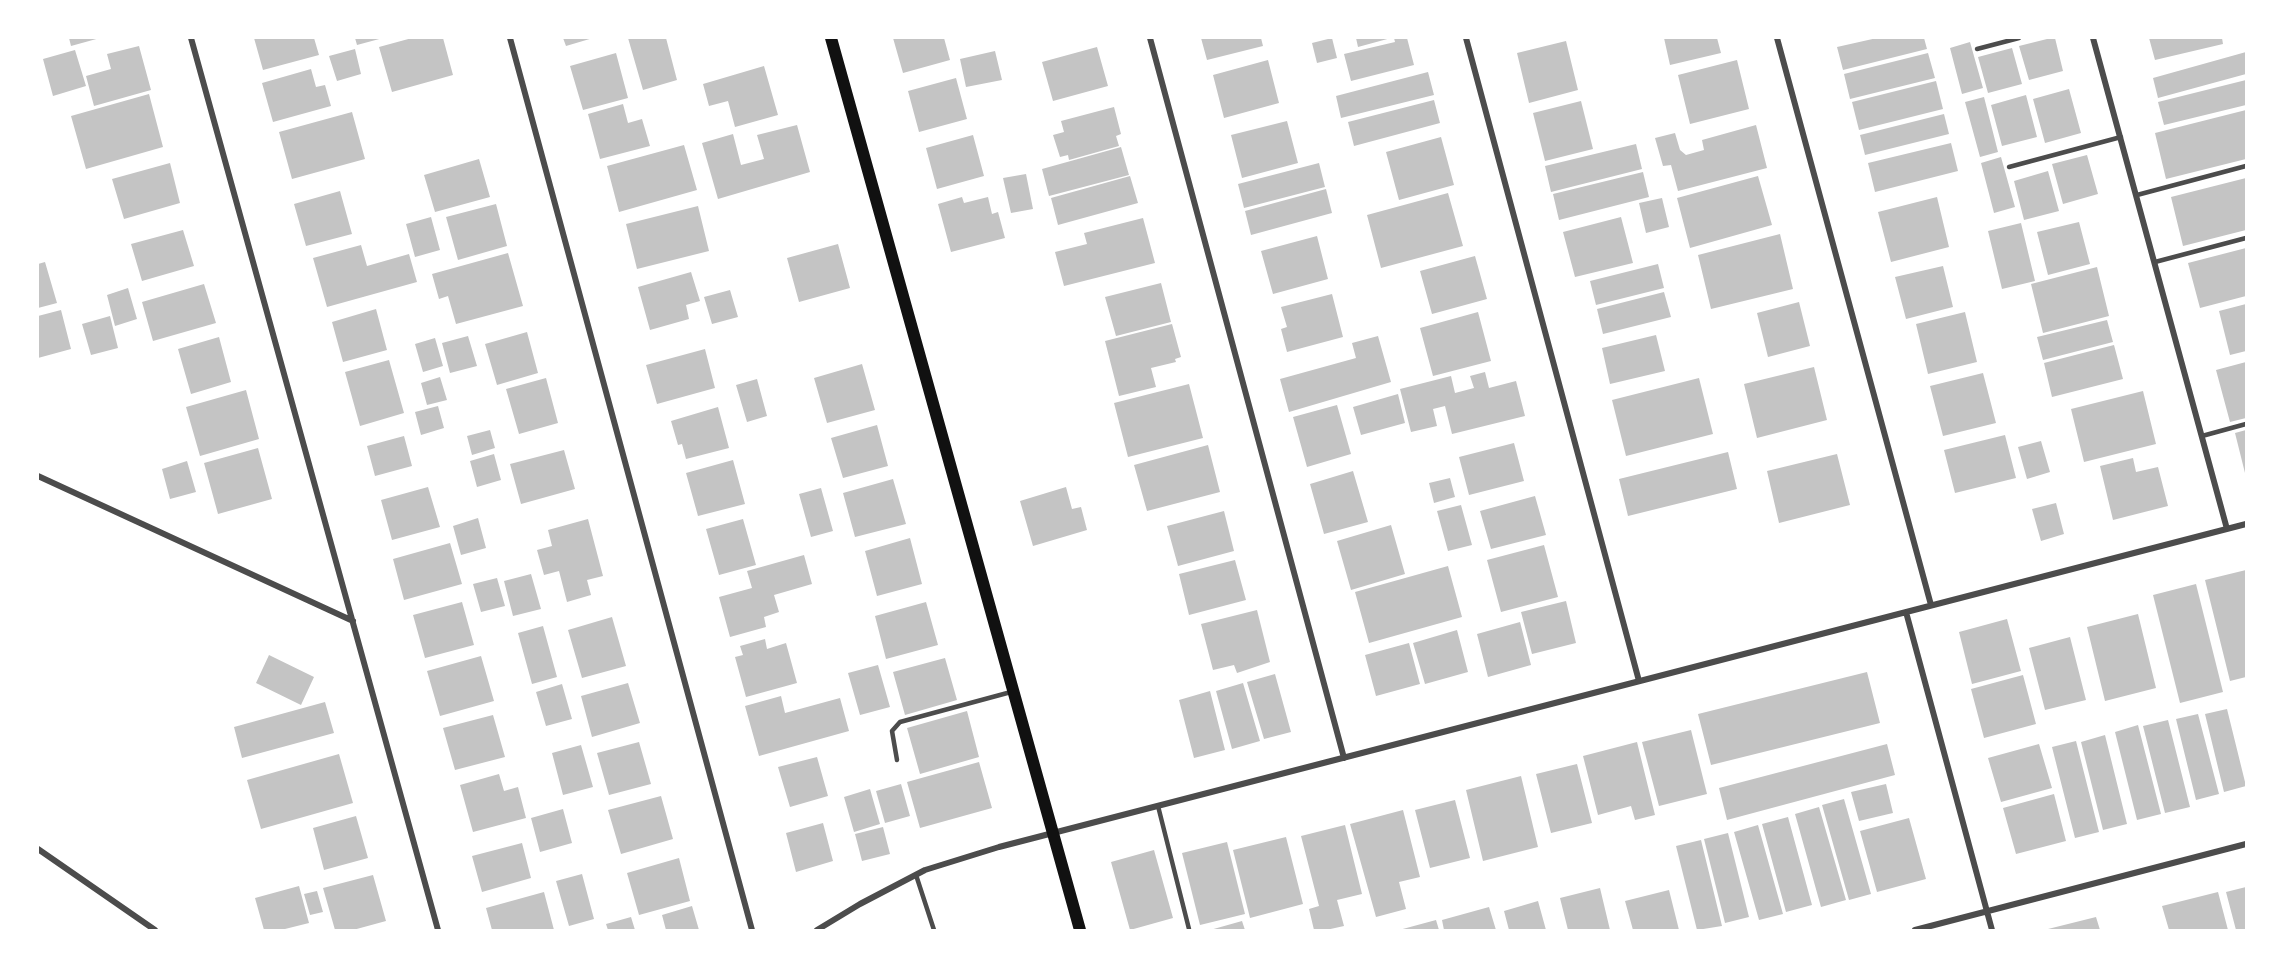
<!DOCTYPE html>
<style>
body{margin:0}
#map{position:relative;width:2284px;height:968px;overflow:hidden;background:#fff;font-family:"Nunito Sans",sans-serif}
canvas{display:block}
.frame{position:absolute;inset:0;border:39px solid #fff;pointer-events:none}
</style>
<div id="map">
<canvas width="2284" height="968"></canvas>
<div class="frame"></div>
</div>
<script>
const c = document.querySelector('canvas').getContext('2d');
c.lineJoin = 'round';
function fill(path, color) { c.fillStyle = color; c.fill(path, 'evenodd'); }
const toPath = rows => new Path2D(rows.map(r => 'M' + r).join(''));
function strokePath(path, color, width, dash) { c.strokeStyle = color; c.lineWidth = width; c.lineCap = dash ? 'butt' : 'round'; c.setLineDash(dash || []); c.stroke(path); }
fill(toPath([
 [69,38,100,38,71,46],
 [254,38,314,38,319,55,263,70],
 [355,38,383,38,357,45],
 [412,38,443,38,453,75,392,92,379,47],
 [563,38,593,38,566,46],
 [628,38,666,38,677,80,643,90],
 [893,38,944,38,950,60,903,73],
 [1201,38,1261,38,1263,46,1207,60],
 [1332,38,1337,58,1317,63,1312,43],
 [1356,38,1391,38,1358,47],
 [1394,38,1407,38,1414,65,1351,81,1344,54,1395,42],
 [1664,38,1717,38,1721,53,1670,65],
 [1877,38,1924,38,1927,49,1843,70,1837,47],
 [2051,38,2055,38,2063,71,2029,80,2019,46],
 [2149,38,2222,38,2223,44,2155,60],
 [1566,41,1578,90,1529,103,1517,53],
 [1970,42,1983,88,1962,94,1950,48],
 [139,46,151,90,94,106,86,76,111,69,107,54],
 [1097,47,1108,86,1053,101,1042,62],
 [2012,48,2022,84,1988,93,1978,57],
 [355,49,361,74,337,81,329,56],
 [75,50,86,86,53,96,43,59],
 [995,51,1002,80,966,87,960,59],
 [2246,52,2246,74,2158,98,2153,78],
 [616,53,628,98,583,110,570,66],
 [1928,53,1935,78,1850,99,1844,74],
 [1268,60,1279,103,1224,118,1213,75],
 [1737,60,1749,109,1690,124,1678,75],
 [764,66,778,115,735,127,728,101,709,106,703,84],
 [311,69,316,87,325,85,331,106,273,122,262,83],
 [1428,72,1434,95,1341,118,1336,96],
 [956,78,967,119,919,132,908,91],
 [2246,80,2246,105,2164,125,2158,102],
 [1936,81,1943,109,1859,130,1852,102],
 [2069,89,2081,133,2045,143,2033,99],
 [149,94,163,147,86,169,71,116],
 [2026,95,2037,137,2002,146,1991,105],
 [1984,97,1998,152,1980,157,1965,102],
 [1434,100,1440,123,1354,146,1348,122],
 [1581,101,1593,149,1545,161,1533,113],
 [623,104,628,123,642,119,650,146,600,159,588,114],
 [1114,107,1121,134,1116,136,1119,146,1069,160,1068,155,1060,157,1053,135,1064,132,1061,121],
 [2246,110,2246,159,2166,179,2155,133],
 [352,112,365,159,292,179,279,132],
 [1944,114,1949,134,1865,155,1860,135],
 [1287,121,1298,163,1242,178,1231,135],
 [797,125,810,172,718,199,702,143,733,134,741,165,764,159,757,135],
 [1756,125,1767,168,1678,191,1671,165,1663,166,1655,138,1675,133,1680,150,1686,155,1704,150,1702,140],
 [973,135,984,176,937,189,926,148],
 [1441,137,1454,185,1399,200,1386,152],
 [1951,143,1958,171,1875,192,1868,163],
 [1636,144,1642,169,1551,192,1545,166],
 [684,145,697,190,619,212,607,166],
 [1121,147,1129,175,1049,196,1042,169],
 [2087,155,2098,194,2063,204,2052,164],
 [2001,157,2015,207,1994,213,1981,163],
 [479,159,490,197,435,212,424,175],
 [170,163,180,203,124,219,112,179],
 [1319,163,1325,187,1244,208,1238,184],
 [2048,171,2059,211,2024,220,2014,181],
 [1643,172,1649,197,1559,220,1553,194],
 [1026,174,1033,209,1011,213,1003,178],
 [1130,176,1138,203,1058,225,1051,198],
 [1758,176,1772,225,1690,248,1677,198],
 [2246,178,2246,230,2183,246,2171,197],
 [1326,189,1332,213,1251,235,1245,211],
 [340,191,352,234,306,246,294,204],
 [1448,193,1463,246,1381,268,1367,215],
 [962,197,964,203,988,197,992,214,998,212,1005,238,951,252,938,204],
 [1937,197,1949,247,1891,262,1878,212],
 [1662,198,1669,227,1646,233,1639,203],
 [496,204,507,246,458,260,446,217],
 [698,206,709,251,637,269,626,224],
 [431,217,440,250,415,257,406,224],
 [1621,217,1633,263,1575,277,1563,232],
 [1143,218,1155,263,1064,286,1055,252,1087,244,1084,233],
 [2079,222,2090,264,2048,275,2037,232],
 [2021,223,2035,281,2002,289,1988,231],
 [183,230,194,266,142,281,131,244],
 [1780,234,1793,289,1711,309,1698,255],
 [1317,236,1328,279,1273,294,1261,251],
 [838,244,850,288,799,302,787,258],
 [361,245,367,266,409,254,417,282,327,307,313,258],
 [2246,248,2246,296,2200,308,2188,263],
 [508,253,523,306,456,324,448,296,439,299,432,274],
 [1475,256,1487,299,1432,314,1420,271],
 [45,262,57,303,38,308,38,264],
 [1658,264,1664,288,1596,305,1590,281],
 [1943,266,1953,307,1906,319,1895,277],
 [2097,267,2109,316,2043,333,2031,284],
 [691,272,700,301,686,305,689,319,650,330,638,287],
 [1161,283,1171,322,1116,336,1105,297],
 [204,284,216,323,153,341,142,302],
 [128,288,137,319,115,326,107,295],
 [730,290,738,317,712,324,704,297],
 [1664,292,1671,317,1603,334,1597,309],
 [1332,294,1343,337,1287,352,1281,329,1287,327,1281,307],
 [1799,302,1810,346,1768,357,1757,313],
 [2246,304,2246,351,2230,355,2219,311],
 [376,309,387,350,343,362,332,322],
 [61,310,71,349,38,358,38,316],
 [1478,312,1491,361,1433,376,1420,328],
 [1965,312,1977,362,1928,374,1916,324],
 [110,316,118,348,91,355,82,324],
 [2107,320,2113,342,2043,360,2037,337],
 [1172,324,1181,357,1175,359,1176,362,1151,368,1156,387,1119,396,1105,341],
 [527,332,538,373,497,385,485,344],
 [1656,335,1665,371,1610,384,1602,348],
 [468,336,477,366,450,373,442,343],
 [1378,336,1391,382,1289,412,1280,379,1356,358,1352,343],
 [219,337,231,382,191,394,178,349],
 [435,338,443,366,423,372,415,344],
 [2114,345,2123,379,2052,397,2044,363],
 [705,349,715,388,657,404,646,365],
 [389,360,404,413,360,426,345,372],
 [2246,362,2246,418,2230,422,2216,370],
 [862,364,875,410,827,423,814,378],
 [1814,367,1827,420,1757,438,1744,384],
 [1485,372,1489,388,1516,381,1525,416,1452,434,1445,406,1433,409,1437,426,1411,432,1400,389,1451,376,1455,393,1474,388,1470,376],
 [1983,373,1996,423,1943,436,1930,386],
 [440,377,447,400,427,405,421,383],
 [546,378,558,423,519,434,506,389],
 [1699,378,1713,434,1626,456,1612,400],
 [757,379,767,416,747,422,736,385],
 [1189,384,1203,438,1128,457,1114,403],
 [246,390,259,439,200,456,186,407],
 [2143,391,2156,444,2084,462,2071,409],
 [1398,394,1405,423,1361,435,1353,407],
 [1337,405,1351,454,1307,467,1293,417],
 [438,406,444,428,421,435,415,412],
 [718,407,729,448,686,459,682,444,678,445,671,421],
 [877,425,888,466,843,478,831,438],
 [490,430,495,448,472,455,467,436],
 [2246,430,2246,477,2235,433],
 [2005,435,2016,478,1955,493,1944,450],
 [404,436,412,466,375,476,367,446],
 [2041,441,2050,472,2027,479,2018,447],
 [1514,443,1524,481,1469,495,1459,457],
 [1208,445,1220,492,1147,511,1134,465],
 [258,448,272,499,218,514,204,463],
 [564,450,575,489,521,504,510,464],
 [1728,452,1737,489,1628,516,1619,479],
 [494,454,501,480,477,487,470,461],
 [1837,454,1850,505,1779,523,1767,471],
 [2133,458,2136,472,2158,467,2168,506,2113,520,2100,466],
 [733,460,745,504,698,516,686,473],
 [187,461,196,492,170,499,162,469],
 [1353,471,1368,522,1324,534,1310,484],
 [1450,478,1455,497,1434,503,1429,483],
 [893,479,906,524,855,537,843,493],
 [428,487,440,527,392,540,381,500],
 [1066,487,1072,509,1081,507,1087,530,1033,546,1020,501],
 [821,488,833,531,811,537,799,494],
 [1535,496,1546,535,1491,549,1480,511],
 [2056,503,2064,534,2041,541,2032,509],
 [1461,505,1472,545,1448,551,1437,511],
 [1224,511,1234,551,1178,566,1167,526],
 [478,518,486,548,461,555,453,526],
 [588,519,603,576,587,580,591,595,567,602,559,571,544,575,537,550,552,546,548,530],
 [743,519,756,565,719,575,706,529],
 [1391,525,1405,574,1351,590,1337,541],
 [910,538,922,584,877,596,865,551],
 [450,543,462,584,404,600,393,559],
 [1544,545,1558,597,1501,612,1487,560],
 [804,555,812,584,774,595,779,612,764,617,766,627,730,637,719,597,752,588,747,571],
 [1235,560,1246,600,1189,615,1179,574],
 [1448,566,1462,617,1369,643,1355,592],
 [2246,570,2246,677,2230,681,2205,580],
 [531,574,541,609,513,616,504,581],
 [497,578,505,606,481,612,473,584],
 [2196,584,2223,692,2180,703,2153,595],
 [1566,601,1576,643,1532,654,1521,612],
 [462,602,474,645,425,658,413,615],
 [926,602,938,645,886,659,875,616],
 [1257,610,1270,662,1237,673,1234,665,1213,670,1201,624],
 [2138,614,2156,688,2105,701,2087,627],
 [612,617,626,666,582,678,568,630],
 [2007,619,2021,671,1972,684,1959,632],
 [1520,622,1531,665,1488,677,1477,634],
 [543,626,557,677,532,684,518,633],
 [1457,630,1468,672,1425,684,1413,643],
 [2070,637,2086,700,2045,710,2029,648],
 [765,639,767,649,786,643,797,683,746,697,735,657,743,655,740,646],
 [1409,643,1420,684,1376,696,1365,655],
 [269,655,314,677,301,705,256,683],
 [481,656,494,701,440,716,427,671],
 [945,658,957,700,905,715,893,672],
 [878,665,890,707,860,715,848,673],
 [1867,672,1880,723,1711,765,1698,714],
 [1275,674,1291,732,1264,739,1247,682],
 [2023,675,2036,724,1984,738,1971,689],
 [628,683,640,723,592,737,581,696],
 [1243,683,1260,741,1232,749,1216,691],
 [562,684,572,719,546,726,536,692],
 [1210,691,1225,750,1194,758,1179,700],
 [781,696,785,713,840,698,849,731,759,756,745,706],
 [325,702,334,733,242,758,234,727],
 [2227,709,2246,786,2224,792,2205,714],
 [967,711,979,757,920,774,907,728],
 [2198,714,2219,794,2196,800,2176,719],
 [493,715,505,757,455,770,443,728],
 [2168,720,2190,807,2165,813,2143,726],
 [2138,725,2161,814,2137,820,2115,732],
 [1691,730,1707,794,1659,806,1642,742],
 [2105,735,2127,824,2103,830,2081,742],
 [2076,741,2099,832,2075,838,2052,747],
 [639,742,651,784,609,795,597,753],
 [1637,742,1655,815,1635,820,1631,806,1598,815,1583,756],
 [1887,744,1895,775,1727,820,1719,788],
 [2039,744,2052,788,2001,802,1988,758],
 [581,745,593,787,563,795,552,753],
 [339,754,353,803,261,829,247,780],
 [817,757,828,796,790,807,778,767],
 [979,762,992,808,920,828,907,782],
 [1577,764,1592,823,1551,833,1536,774],
 [499,774,504,791,518,787,526,818,473,832,460,785],
 [1521,776,1538,847,1483,861,1466,790],
 [901,784,910,816,885,823,876,791],
 [1886,784,1893,813,1859,821,1851,792],
 [870,789,880,824,854,832,844,797],
 [2054,794,2066,841,2016,854,2003,808],
 [661,796,673,839,621,854,608,810],
 [1844,799,1871,894,1849,900,1822,805],
 [1455,800,1470,858,1430,868,1415,810],
 [1819,807,1846,900,1821,907,1795,814],
 [563,809,572,843,540,852,531,818],
 [1403,810,1420,877,1399,882,1406,909,1376,917,1350,824],
 [356,816,368,858,324,870,313,828],
 [1788,817,1812,905,1786,912,1762,824],
 [1909,818,1926,879,1877,892,1860,831],
 [823,823,833,861,796,872,786,833],
 [1345,825,1362,894,1337,900,1344,926,1326,930,1314,930,1309,909,1319,906,1301,836],
 [1758,825,1783,914,1759,920,1734,832],
 [883,827,890,854,862,861,855,834],
 [1728,833,1749,917,1725,923,1704,839],
 [1286,837,1303,904,1250,918,1233,850],
 [1701,840,1722,926,1697,930,1676,846],
 [1227,842,1245,914,1200,925,1182,853],
 [522,843,531,878,482,892,472,856],
 [1154,850,1173,918,1130,930,1111,862],
 [679,858,690,901,639,915,627,873],
 [582,874,594,919,569,926,556,881],
 [373,875,386,921,353,930,335,930,323,888],
 [299,886,309,923,281,930,264,930,255,898],
 [2246,887,2246,930,2236,930,2226,892],
 [1600,888,1610,930,1568,930,1560,898],
 [1669,890,1679,930,1633,930,1625,901],
 [317,891,323,912,310,915,304,894],
 [544,892,554,930,492,930,486,908],
 [2218,892,2228,930,2169,930,2162,906],
 [1538,901,1546,930,1509,930,1504,911],
 [692,906,699,930,666,930,662,915],
 [1489,907,1496,930,1444,930,1442,920],
 [631,917,635,930,608,930,606,924],
 [2096,917,2100,930,2044,930],
 [1436,920,1439,930,1399,930],
 [1242,921,1245,930,1210,930]
]), '#c4c4c4');
strokePath(toPath([
 [1977,49,2019,38],
 [2009,167,2121,137],
 [2137,195,2246,166],
 [2155,262,2246,238],
 [2202,436,2246,424],
 [897,760,892,731,900,722,1011,692],
 [1158,806,1189,929],
 [916,875,934,930]
]), '#4c4c4c', 4.5);
strokePath(toPath([
 [191,38,438,930],
 [510,38,752,930],
 [1150,38,1344,758],
 [1466,38,1639,681],
 [1777,38,1931,605],
 [2093,38,2227,529],
 [38,476,353,621],
 [1906,612,1992,930],
 [38,849,155,930],
 [817,930,860,904,925,870,999,847,2246,524],
 [1915,930,2246,844]
]), '#4c4c4c', 6);
strokePath(toPath([
 [831,38,1080,930]
]), '#111', 12);
</script>
